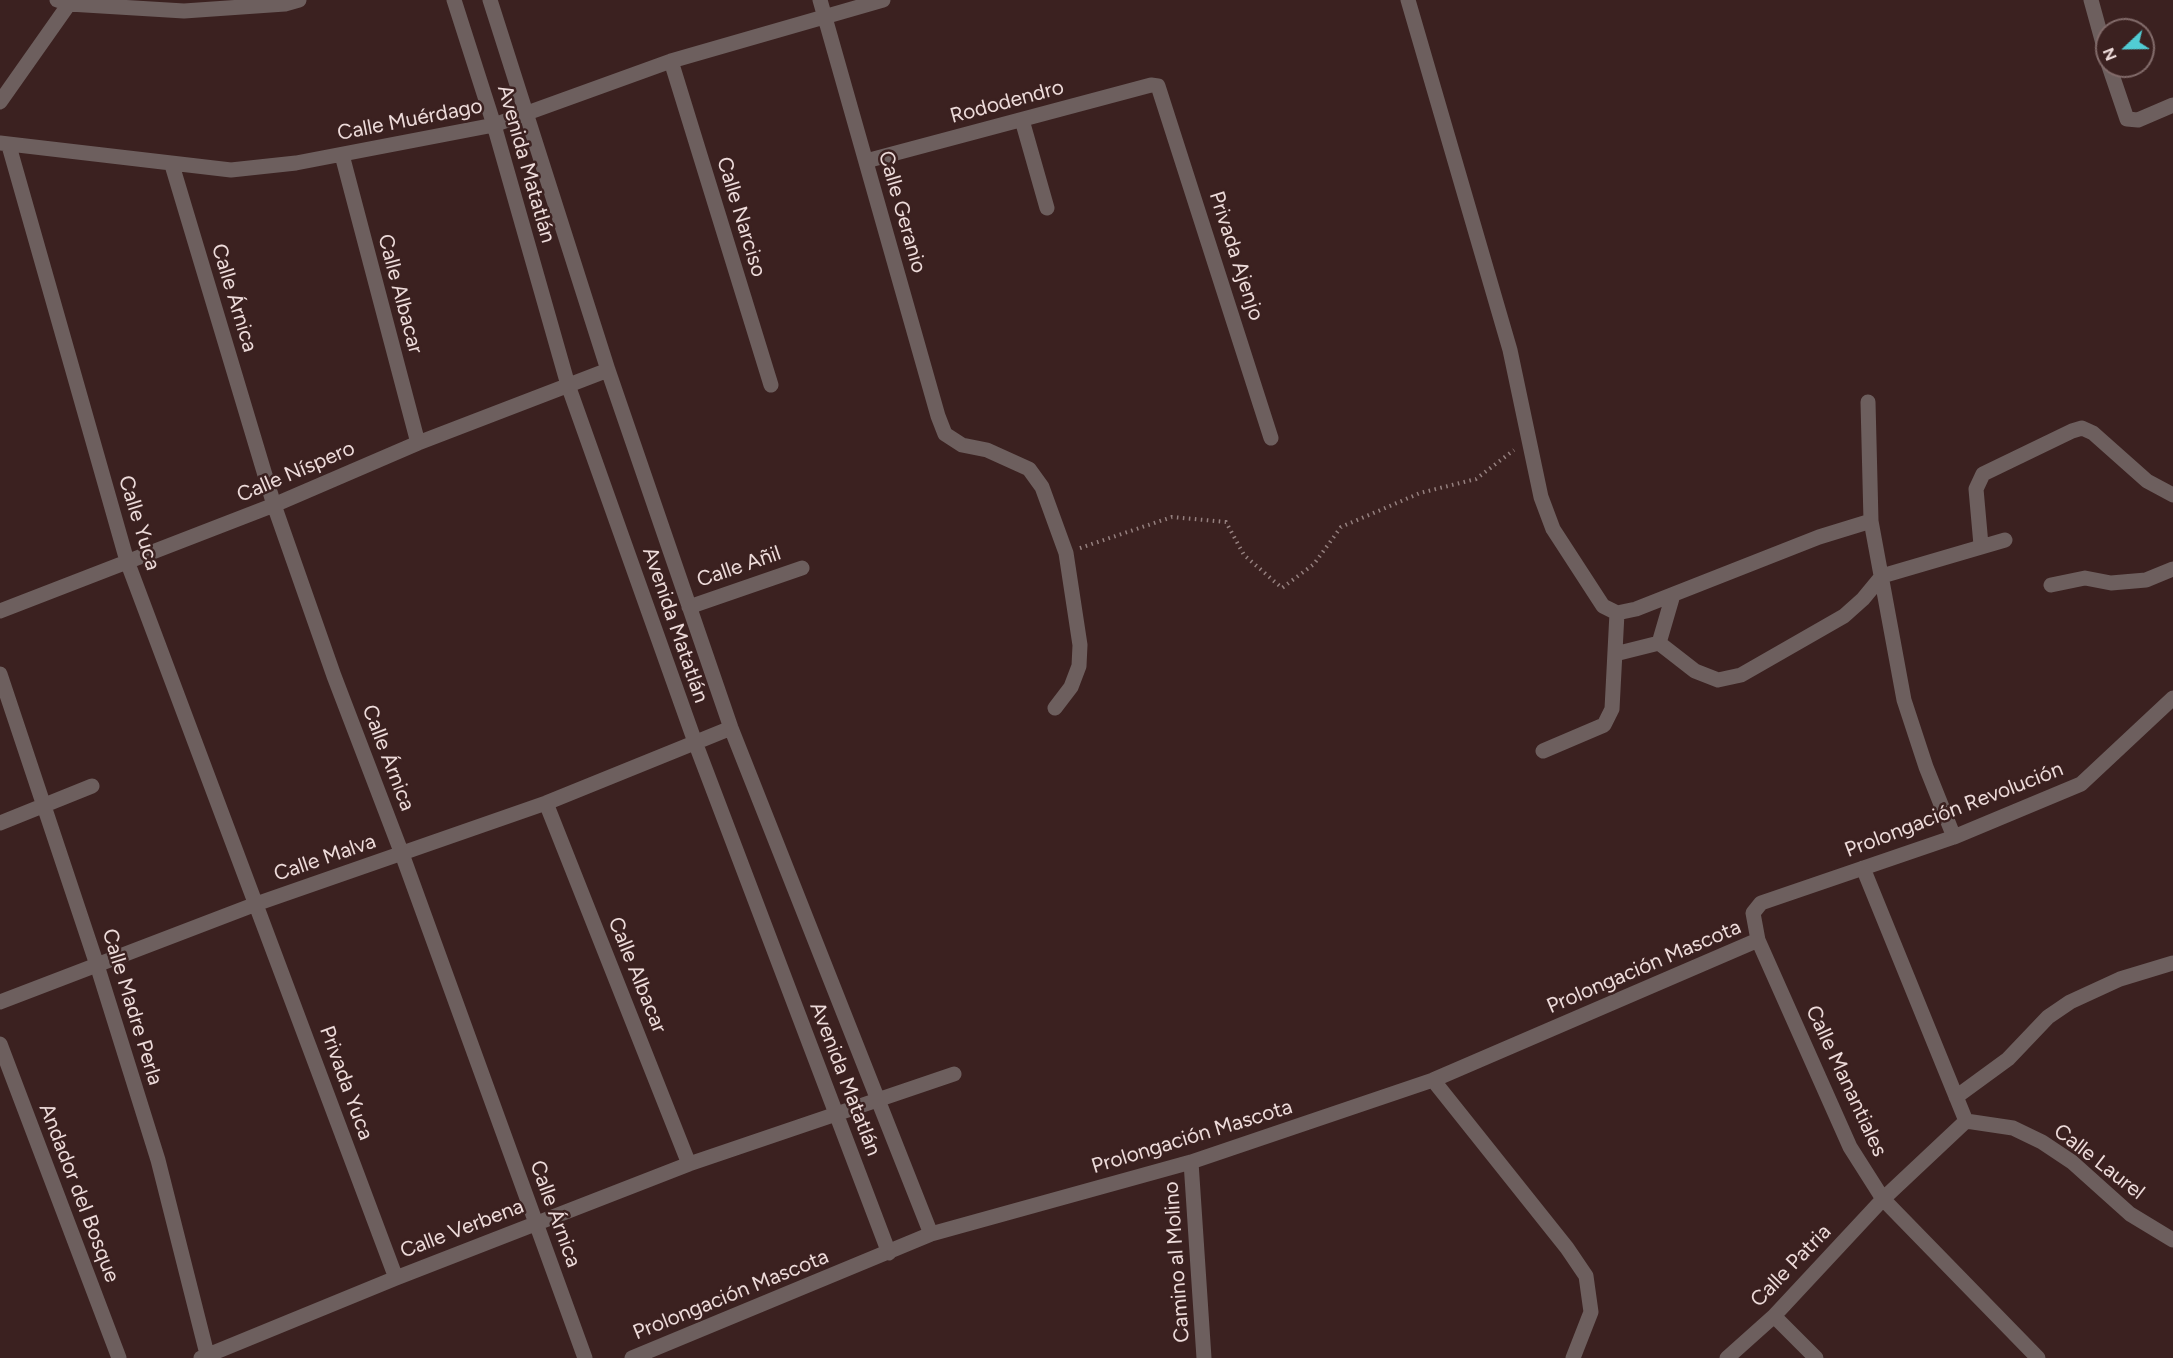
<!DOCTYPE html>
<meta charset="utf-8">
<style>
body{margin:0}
#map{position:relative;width:2173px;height:1358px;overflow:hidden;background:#3b2120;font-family:Figtree,sans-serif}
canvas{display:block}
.north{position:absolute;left:2095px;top:18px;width:60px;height:60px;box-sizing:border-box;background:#3b2120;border:2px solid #826b6a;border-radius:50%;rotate:248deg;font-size:16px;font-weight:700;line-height:24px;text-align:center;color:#eddbda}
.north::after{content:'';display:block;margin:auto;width:21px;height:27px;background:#51ccd4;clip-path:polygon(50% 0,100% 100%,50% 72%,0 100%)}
</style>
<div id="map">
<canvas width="2173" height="1358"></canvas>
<div class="north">N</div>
</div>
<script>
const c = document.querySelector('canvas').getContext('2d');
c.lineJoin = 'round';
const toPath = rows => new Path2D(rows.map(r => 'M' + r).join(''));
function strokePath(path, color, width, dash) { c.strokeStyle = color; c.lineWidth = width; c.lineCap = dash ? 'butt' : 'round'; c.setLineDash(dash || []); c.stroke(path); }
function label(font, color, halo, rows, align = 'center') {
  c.font = font + ' Figtree,sans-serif'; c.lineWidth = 5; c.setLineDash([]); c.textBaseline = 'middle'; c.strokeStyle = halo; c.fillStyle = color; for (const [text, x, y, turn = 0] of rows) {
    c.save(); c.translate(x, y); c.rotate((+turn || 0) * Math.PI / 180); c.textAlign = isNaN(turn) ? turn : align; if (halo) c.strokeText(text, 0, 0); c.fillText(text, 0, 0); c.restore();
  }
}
strokePath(toPath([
 [1080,548,1172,517,1226,522,1244,555,1282,588,1314,564,1341,527,1420,493,1476,479,1514,450]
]), '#95807f', 4, [1.5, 4.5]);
strokePath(toPath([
 [57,0,69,4,184,11,285,4,299,0],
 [454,0,494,125,568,385,695,742,889,1253],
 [490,0,608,370,731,728,931,1234],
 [820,0,938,416,945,434,962,445,987,450,1029,469,1042,487,1066,553,1080,645,1079,666,1071,687,1055,708],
 [1408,0,1510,350,1541,497,1553,529,1603,606,1617,613,1636,609,1819,537,1871,521],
 [2091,0,2107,58],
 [671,61,771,385],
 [2109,66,2127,119,2138,120,2173,105],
 [0,102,69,4],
 [1022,120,1047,208],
 [0,143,231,170,296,163,494,125,671,61,883,0],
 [9,146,127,561,396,1278],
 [342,155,418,443],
 [866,161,1151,85,1158,86,1271,438],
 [172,165,274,505,334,676,402,854,585,1358],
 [1868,402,1871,521,1904,700,1926,767,1954,837],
 [1981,545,1976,489,1983,474,2072,431,2082,428,2093,433,2147,481,2173,495],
 [2051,585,2085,578,2111,583,2146,580,2173,569],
 [689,607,802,568],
 [0,611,274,505,418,443,608,370],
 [1659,643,1695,671,1718,680,1741,675,1844,616,1863,599,1882,576,2005,540],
 [1615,654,1659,643,1673,595],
 [0,674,97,965,158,1160,208,1358],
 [1543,751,1604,725,1612,709,1617,613],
 [546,803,689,1164],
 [0,823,92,786],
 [1863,868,1966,1121],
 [0,1002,256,904,546,803,731,728],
 [0,1044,119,1358],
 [1433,1080,1567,1248,1586,1276,1591,1312,1573,1358],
 [1956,1097,2008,1059,2048,1017,2070,1002,2120,979,2173,963],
 [1191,1162,1204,1358],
 [1774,1316,1816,1358],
 [201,1358,396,1278,689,1164,954,1074],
 [632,1358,931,1234,1191,1162,1433,1080,1758,940],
 [1727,1358,1774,1316,1883,1199,1966,1121,2013,1128,2042,1142,2072,1162,2130,1214,2173,1240],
 [2038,1358,1883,1199,1850,1147,1758,940,1753,913,1761,903,1954,837,2081,784,2173,698]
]), '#6d5f5e', 15);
label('21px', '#eddbda', '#3b2120', [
 ["Rododendro",1007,102,-15],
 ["Calle Muérdago",410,120,-11],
 ["Avenida Matatlán",526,164,74],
 ["Calle Geranio",902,212,74],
 ["Calle Narciso",741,217,73],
 ["Privada Ajenjo",1236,256,72],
 ["Calle Albacar",400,294,75],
 ["Calle Árnica",234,298,73],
 ["Calle Níspero",296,472,-23],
 ["Calle Yuca",139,523,73],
 ["Calle Añil",739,567,-19],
 ["Avenida Matatlán",675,625,71],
 ["Calle Árnica",388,758,69],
 ["Prolongación Revolución",1954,810,-21],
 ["Calle Malva",325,858,-19],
 ["Prolongación Mascota",1644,967,-23],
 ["Calle Albacar",637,975,68],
 ["Calle Madre Perla",132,1007,73],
 ["Avenida Matatlán",845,1079,69],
 ["Calle Manantiales",1846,1081,65],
 ["Privada Yuca",346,1083,70],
 ["Prolongación Mascota",1192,1137,-17],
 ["Calle Laurel",2099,1162,38],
 ["Andador del Bosque",79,1193,69],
 ["Calle Árnica",555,1214,70],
 ["Calle Verbena",462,1229,-21],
 ["Camino al Molino",1177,1262,-94],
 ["Calle Patria",1791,1266,-46],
 ["Prolongación Mascota",731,1295,-22]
]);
</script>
